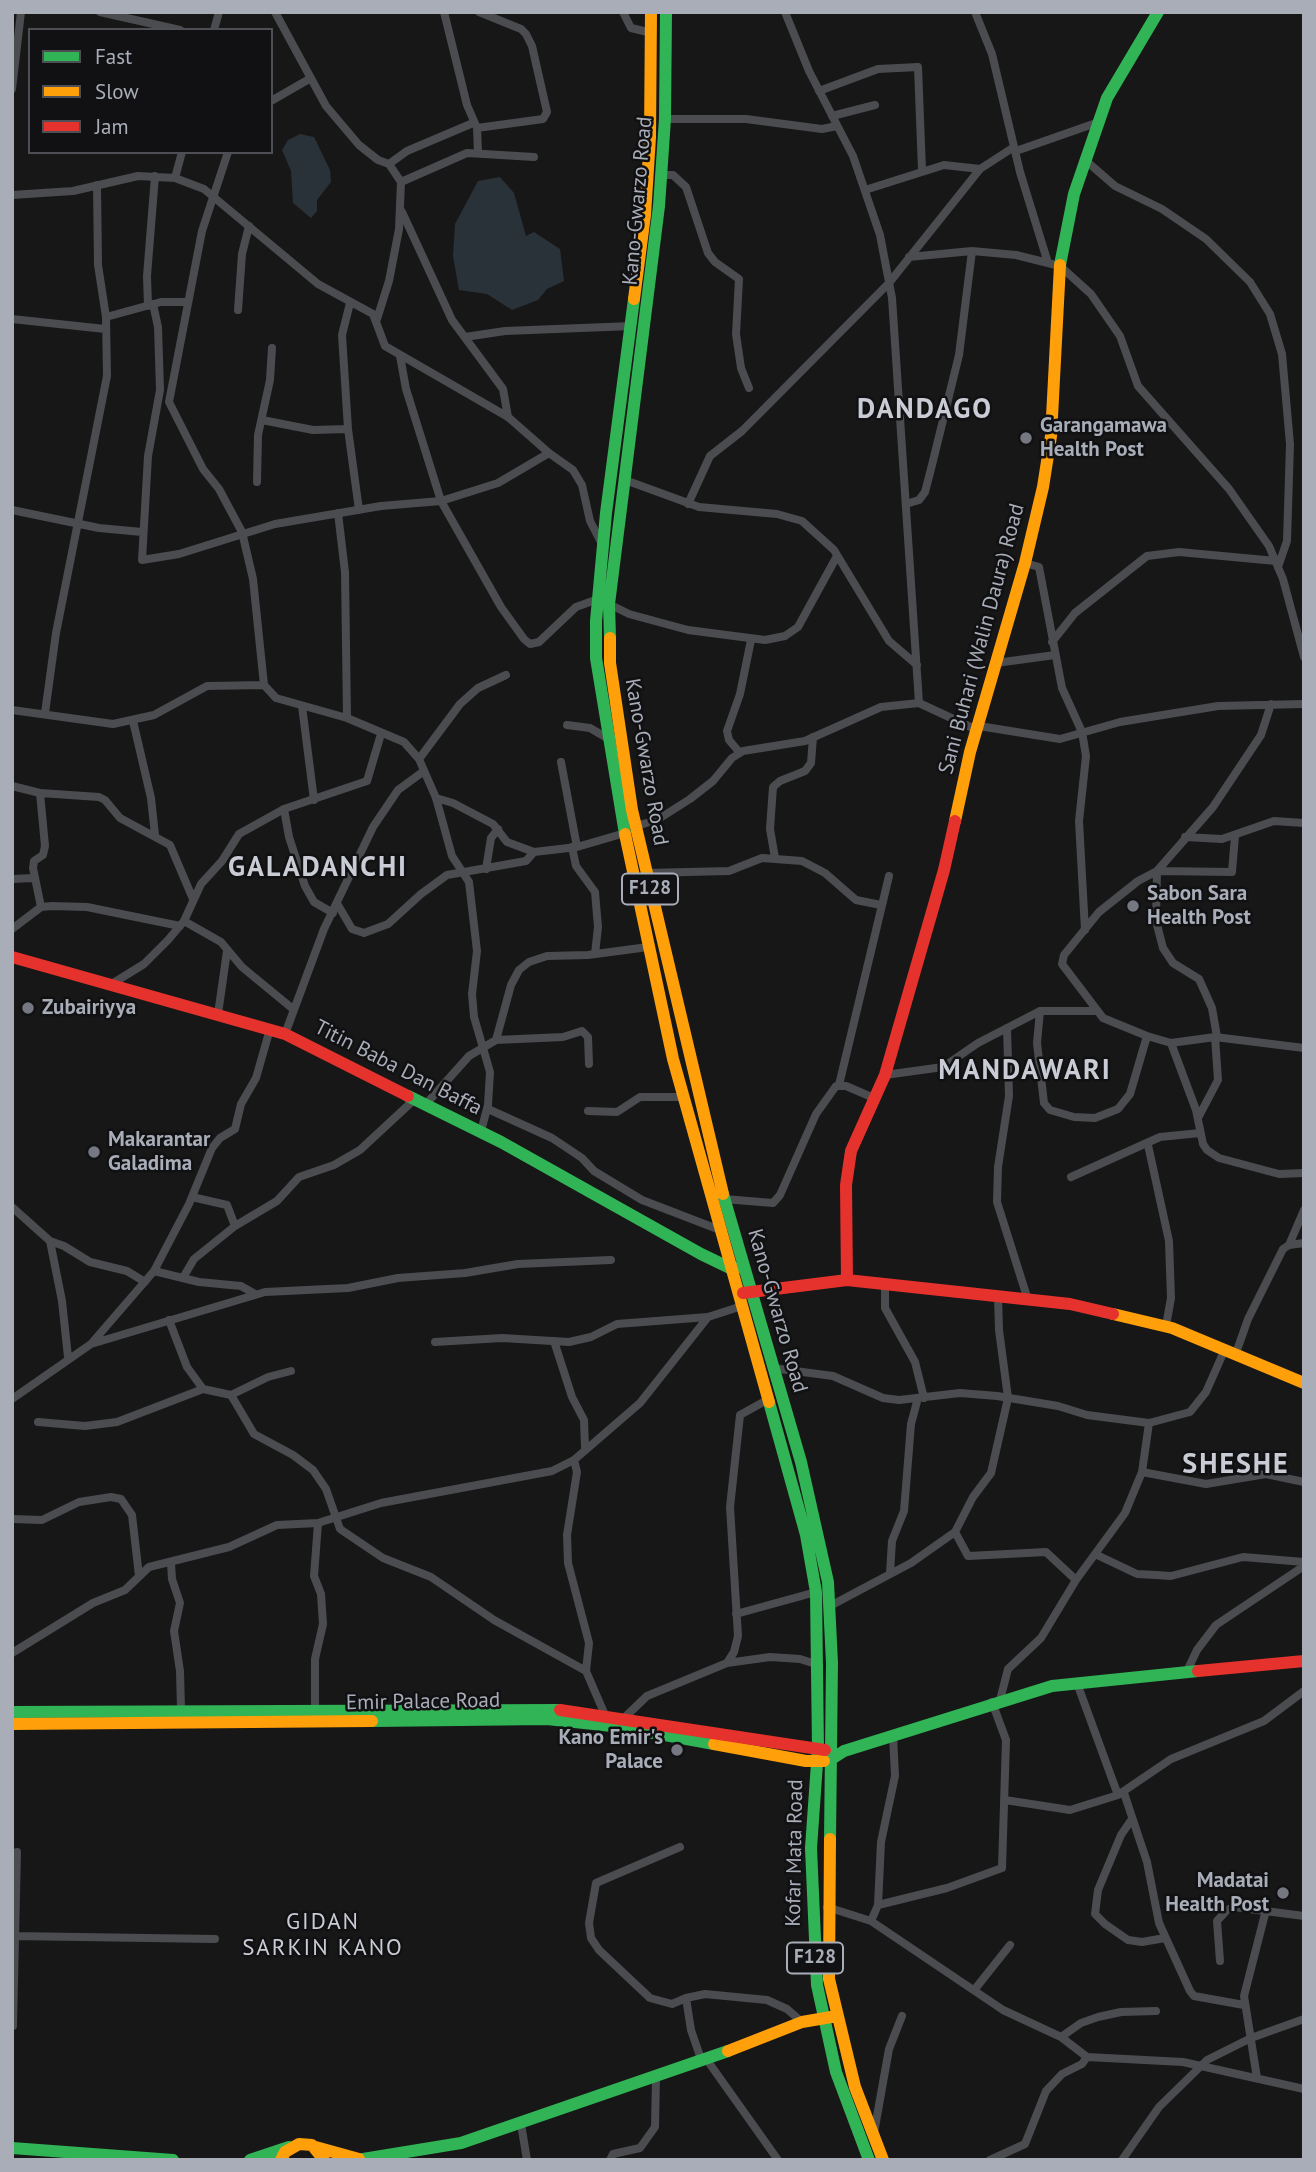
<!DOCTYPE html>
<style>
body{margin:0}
#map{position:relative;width:1316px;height:2172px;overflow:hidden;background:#171717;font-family:"PT Sans",sans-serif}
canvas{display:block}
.frame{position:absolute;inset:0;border:14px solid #a8adb8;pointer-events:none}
.legend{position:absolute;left:28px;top:28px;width:245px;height:126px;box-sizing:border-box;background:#111113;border:2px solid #4d4f55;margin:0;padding:9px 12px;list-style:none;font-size:21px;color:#a8adb8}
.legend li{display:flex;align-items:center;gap:14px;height:35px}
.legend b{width:35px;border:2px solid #4d4f55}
</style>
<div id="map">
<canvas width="1316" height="2172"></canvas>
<div class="frame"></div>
<ul class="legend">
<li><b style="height:9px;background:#30b455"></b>Fast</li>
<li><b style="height:9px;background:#ff9f0a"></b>Slow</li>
<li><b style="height:9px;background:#e5322d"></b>Jam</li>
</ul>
</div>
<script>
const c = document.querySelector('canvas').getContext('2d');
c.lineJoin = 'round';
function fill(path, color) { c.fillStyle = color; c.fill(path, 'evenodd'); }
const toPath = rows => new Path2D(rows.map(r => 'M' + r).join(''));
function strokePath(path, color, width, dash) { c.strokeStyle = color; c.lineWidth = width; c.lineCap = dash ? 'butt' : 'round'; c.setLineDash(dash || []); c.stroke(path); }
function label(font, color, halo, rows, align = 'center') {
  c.font = font + ' "PT Sans",sans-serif'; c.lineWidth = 5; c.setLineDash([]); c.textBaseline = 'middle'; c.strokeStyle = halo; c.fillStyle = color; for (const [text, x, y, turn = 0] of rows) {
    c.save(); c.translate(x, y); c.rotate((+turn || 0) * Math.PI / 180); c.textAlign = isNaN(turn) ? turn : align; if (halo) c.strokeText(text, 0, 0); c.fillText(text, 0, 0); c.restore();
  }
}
fill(toPath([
 [300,134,314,137,330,170,331,182,317,200,317,211,311,218,293,203,291,171,282,150,288,140],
 [500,177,514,193,526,236,534,232,560,249,564,281,547,289,538,300,512,310,487,294,459,290,453,256,455,224,478,181]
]), '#2a3239');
strokePath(toPath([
 [100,12,180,30],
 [275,12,326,106,359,145,378,160,389,164,401,182,399,229,389,281,377,319],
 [444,12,467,105,477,128,478,152],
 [623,12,631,28,652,33],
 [785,12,809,71,853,156,880,235,892,298,919,703],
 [975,12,992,54,1020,172,1048,263,1060,266,1091,294,1120,336,1138,386,1229,489,1269,546,1283,579,1304,657],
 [214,30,219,12],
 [12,89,21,12],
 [819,91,878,69,918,67,922,170],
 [271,101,311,78],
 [832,116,875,105],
 [665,119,746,119,822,129,837,126],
 [477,128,543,119,547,112,532,46,526,34,521,29,479,12],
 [1016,151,1096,123],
 [228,152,202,231,169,402,203,469,219,489,242,532,253,579,264,685],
 [1084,159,1115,186,1162,209,1206,239,1250,282,1270,314,1282,354,1290,444,1287,541,1278,567],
 [389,164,407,151,473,123],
 [661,175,673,175,686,187,708,253,715,262,739,279,736,334,741,368,749,388],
 [175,178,182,152],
 [401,182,467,153,534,157],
 [865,190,944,165,980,169],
 [12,195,73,191,138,176,175,178,204,189,318,284,373,314,385,346,508,417,549,453,573,470,582,485,590,521,603,546],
 [402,212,452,320,503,389,508,417],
 [909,257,972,251,1016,255,1048,263],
 [350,303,342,335,348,429,359,510],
 [153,304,158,327,160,390,148,456,142,560,179,554,275,524,381,506,441,501,498,483,549,453],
 [148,306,147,276,155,176],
 [238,310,242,254,249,226],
 [106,317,161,302,188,302],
 [12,319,105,329],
 [465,337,505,331,632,326],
 [400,356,406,389,441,501,501,607,524,639,530,644,539,642,576,607,598,599],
 [262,420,313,430,348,429],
 [625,480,699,507,777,514,802,521,834,550,889,641,917,665],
 [257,482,258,435,270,380,272,348],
 [688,504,710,456,742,431,889,283,980,169,1014,147],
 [906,504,919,500,925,492,931,469,959,355,972,251],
 [12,510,99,528,142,532],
 [338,513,345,572,347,718],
 [1025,563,1039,567,1062,688,1082,732,1086,756,1079,821,1085,930],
 [609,604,629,614,688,630,765,640,785,636,798,627,837,556],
 [1052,642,1075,613,1147,556,1179,552,1276,561],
 [996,663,1055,655],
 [1271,704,1261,735,1213,807,1157,871,1138,881,1099,912,1064,955,1062,964,1103,1018,1147,1036,1171,1043,1215,1037,1304,1048],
 [302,706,314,800],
 [12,710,113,724,154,715,207,686,264,685,276,698,347,718,404,742,419,759,436,798,452,856,469,882,477,951,472,994,474,1017,490,1072,488,1105,481,1131],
 [45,713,56,633,107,376,106,317,98,265,97,185],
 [133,721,151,798,155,835],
 [567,725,590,728,607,738],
 [979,726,1060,739,1120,722,1218,706,1304,704],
 [740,753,729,740,727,731,740,694,751,640],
 [419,759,460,704,478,688,506,675],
 [561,762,577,847],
 [12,786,40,793,99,797,105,800,120,818,170,845,193,899],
 [40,793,45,846,43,855,34,861,33,868,41,907],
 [436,798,453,803,493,824,507,842,534,852],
 [284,809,289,837,305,886,314,902,333,913],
 [636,826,657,820,690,799,713,781,732,758,743,751,805,741,881,707,919,703,977,730],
 [1185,837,1222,839,1274,821,1304,823],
 [572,847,576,866,595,892,598,927,595,954],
 [775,858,770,829,773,787,780,781,805,771,811,763,813,737],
 [486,869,491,838,498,829],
 [646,873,729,871,762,858,802,861,825,873,856,900,881,905],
 [12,879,33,878],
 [338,905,352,929,364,933,388,924,421,894,447,875,526,861,534,852,577,847,625,833],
 [184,921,221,942,242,967,293,1009],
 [12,929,41,907,52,906,87,907,180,926],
 [110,985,144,964,168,940,184,921,201,884,222,861,239,834,284,809,367,781,381,734],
 [1040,1011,1037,1043,1044,1103,1050,1110,1074,1117,1095,1118,1118,1109,1130,1094,1147,1036],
 [218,1014,227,951],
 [1007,1028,1009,1096,998,1167,997,1202,1028,1300],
 [285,1034,324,929,373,827,398,790,424,771],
 [1217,1037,1212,1008,1199,979,1173,963,1163,948,1156,921,1157,871,1232,872,1235,836],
 [496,1040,511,985,519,970,529,962,547,956,588,955,648,947],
 [1171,1043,1196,1110,1203,1144,1207,1150,1219,1158,1279,1174,1304,1173],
 [885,1075,943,1067,978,1043,1040,1011,1096,1011],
 [839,1085,889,876],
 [426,1104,469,1056,496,1040,563,1037,582,1031,588,1037,589,1064],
 [488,1109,552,1138,582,1158,594,1171,642,1200,720,1230],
 [588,1111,617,1112,640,1097,683,1097],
 [1198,1118,1218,1080,1215,1037],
 [1148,1145,1169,1241,1171,1298,1166,1326],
 [1071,1177,1160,1137,1200,1133],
 [192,1197,227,1205,235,1226],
 [724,1199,773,1203,780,1195,816,1114,836,1086,846,1086,874,1098],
 [12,1207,50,1241,64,1246,90,1262,127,1271,145,1282],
 [50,1241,62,1301,68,1357],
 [1289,1245,1304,1210],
 [154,1271,199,1282,241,1286,255,1294],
 [184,1276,194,1259,235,1226,277,1201,299,1177,334,1165,360,1150,416,1098],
 [885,1284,885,1308,915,1362,924,1398],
 [169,1320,187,1367,203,1389,231,1395,268,1377,291,1371],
 [554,1341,572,1397,584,1420,585,1447],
 [435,1342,502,1338,569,1342,591,1337,617,1324,708,1317,742,1306],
 [91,1344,154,1271,189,1204,212,1148,220,1138,235,1129,241,1104,256,1078,270,1029],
 [1236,1353,1248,1319,1283,1249,1289,1245,1304,1243],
 [772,1368,833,1376,883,1398,899,1400,960,1393,997,1396,1058,1406,1087,1415,1149,1423],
 [231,1395,254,1434,293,1455,313,1470,326,1489,340,1529,383,1558,431,1577,494,1620,586,1671,605,1715],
 [12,1399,91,1344,265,1292,348,1288,398,1278,465,1273,518,1264,611,1260],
 [38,1422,85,1426,117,1422,203,1389],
 [574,1460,577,1472,567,1535,568,1563,589,1643,586,1671],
 [1142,1472,1206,1484,1266,1474,1304,1482],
 [12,1519,42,1520,79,1502,111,1497,121,1499,132,1515,139,1576],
 [955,1532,968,1556,1046,1552,1076,1580],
 [1097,1555,1137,1574,1156,1575,1171,1576,1243,1557,1304,1562],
 [171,1563,172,1579,180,1603,174,1631,180,1671,181,1709],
 [890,1573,892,1541,904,1511,911,1424,918,1398],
 [830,1606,911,1563,955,1532,973,1497,991,1473,1008,1398,999,1330,998,1296],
 [736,1614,816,1592],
 [12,1653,93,1603,125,1590,149,1567,229,1547,277,1525,318,1523,381,1503,552,1471,574,1460,640,1403,708,1317],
 [727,1663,770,1657,800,1659,819,1665],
 [1187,1671,1197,1650,1216,1625,1304,1566],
 [1077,1683,1118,1795],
 [1000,1700,1008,1669,1041,1638,1076,1580,1125,1513,1142,1472,1149,1423,1190,1412,1206,1392,1225,1349],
 [315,1710,315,1659,323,1624,321,1594,314,1576,318,1523],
 [623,1719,647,1696,727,1663,734,1652,738,1636,730,1507,740,1415,767,1400],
 [1124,1793,1147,1862,1159,1923,1190,1991,1194,1996,1244,2005],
 [1005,1800,1070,1810,1118,1795,1171,1759,1264,1721,1304,1691],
 [1132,1819,1121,1835,1098,1890,1095,1914,1105,1924,1128,1940,1142,1942,1165,1938],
 [680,1847,596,1883,589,1923,591,1938,599,1950,650,1998,672,2004,686,1998],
 [878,1905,947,1888,1002,1868,1006,1740,992,1702],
 [827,1907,871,1921,1003,2010,1061,2037,1087,2057,1183,2062,1304,2089],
 [871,1921,878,1905,881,1842,895,1776,893,1735],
 [12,1936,215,1939],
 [1220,1961,1217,1921,1227,1910,1234,1907,1304,1916],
 [975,1989,1010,1945],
 [13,2026,17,1852],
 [1061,2037,1081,2023,1098,2017,1121,2012,1156,2011],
 [707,2060,778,2160],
 [702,2062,691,2030,686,1998,705,1994,767,2000,787,2009,802,2022],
 [1257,2078,1244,1996,1266,1910],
 [521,2124,527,2160],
 [874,2133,889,2049,902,2016],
 [610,2160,613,2154,640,2148,655,2127,656,2077],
 [990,2160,1025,2144,1046,2091,1062,2074,1082,2064,1087,2057],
 [1122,2160,1159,2107,1207,2060,1251,2038,1304,2019]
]), '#4b4c50', 8);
strokePath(toPath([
 [1060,265,1074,194,1107,98,1158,12],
 [610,638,609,604,659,206,665,119,666,12],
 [625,834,596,658,596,621,606,513,634,299],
 [408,1096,501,1142,701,1254,730,1268,737,1268],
 [723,1194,801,1462,828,1582,832,1663,830,1839],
 [769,1402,806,1535,816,1592,818,1749,811,1848,817,1985,836,2072,869,2160],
 [12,1712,560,1710],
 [372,1721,547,1719,621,1727,714,1744],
 [830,1760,844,1751,1052,1686,1198,1671],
 [12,2148,173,2160],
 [250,2160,289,2147],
 [357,2160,461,2143,728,2051]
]), '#30b455', 12);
strokePath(toPath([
 [634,299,645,215,650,137,651,12],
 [610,638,610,663,632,810,723,1194],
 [955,821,970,752,1025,563,1043,487,1051,436,1060,265],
 [625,834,673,1059,769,1402],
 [1113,1314,1172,1328,1304,1383],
 [12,1724,372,1721],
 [714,1744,806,1761,824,1761],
 [830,1839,829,1979,855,2087,883,2160],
 [728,2051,802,2022,837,2016],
 [312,2146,359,2159],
 [281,2160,285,2152,299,2144,312,2145,324,2160]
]), '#ff9f0a', 12);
strokePath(toPath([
 [12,957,285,1034,408,1096],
 [847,1280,846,1185,851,1151,885,1075,944,870,955,821],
 [743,1293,847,1280,1070,1304,1113,1314],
 [1198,1671,1304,1661],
 [560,1710,825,1750]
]), '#e5322d', 12);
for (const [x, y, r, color] of [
 [1026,438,7,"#757880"],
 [1133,906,7,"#757880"],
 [28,1008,7,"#757880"],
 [94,1152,7,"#757880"],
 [677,1750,7,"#757880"],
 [1283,1893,7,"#757880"]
]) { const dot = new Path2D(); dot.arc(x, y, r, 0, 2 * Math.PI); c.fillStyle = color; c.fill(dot); strokePath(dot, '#111113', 2.5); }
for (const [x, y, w] of [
 [650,889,56],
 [815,1958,56]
]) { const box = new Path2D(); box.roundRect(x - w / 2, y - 15.5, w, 31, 5); c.fillStyle = '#111113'; c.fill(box); strokePath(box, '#a8adb8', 2); }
label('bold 19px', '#a8adb8', null, [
 ["F128",650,889],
 ["F128",815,1958]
]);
label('21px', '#a8adb8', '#111113', [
 ["Kano-Gwarzo Road",638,201,-85],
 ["Sani Buhari (Walin Daura) Road",982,639,-75],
 ["Kano-Gwarzo Road",646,762,80],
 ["Titin Baba Dan Baffa",398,1068,27],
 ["Kano-Gwarzo Road",777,1311,74],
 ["Emir Palace Road",423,1702,-1],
 ["Kofar Mata Road",795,1853,-89]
]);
label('bold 21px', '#a8adb8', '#111113', [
 ["Garangamawa",1040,426],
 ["Health Post",1040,450],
 ["Sabon Sara",1147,894],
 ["Health Post",1147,918],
 ["Zubairiyya",42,1008],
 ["Makarantar",108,1140],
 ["Galadima",108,1164],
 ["Kano Emir's",663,1738,"right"],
 ["Palace",663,1762,"right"],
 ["Madatai",1269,1881,"right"],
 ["Health Post",1269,1905,"right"]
], 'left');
c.letterSpacing = '2px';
label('23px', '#c9ccd4', '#111113', [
 ["GIDAN",323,1922],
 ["SARKIN KANO",323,1948]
]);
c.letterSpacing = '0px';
c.letterSpacing = '2px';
label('bold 28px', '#c9ccd4', '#111113', [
 ["DANDAGO",925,410],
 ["GALADANCHI",318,868],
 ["MANDAWARI",1025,1071],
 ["SHESHE",1236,1465]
]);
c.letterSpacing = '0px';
</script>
